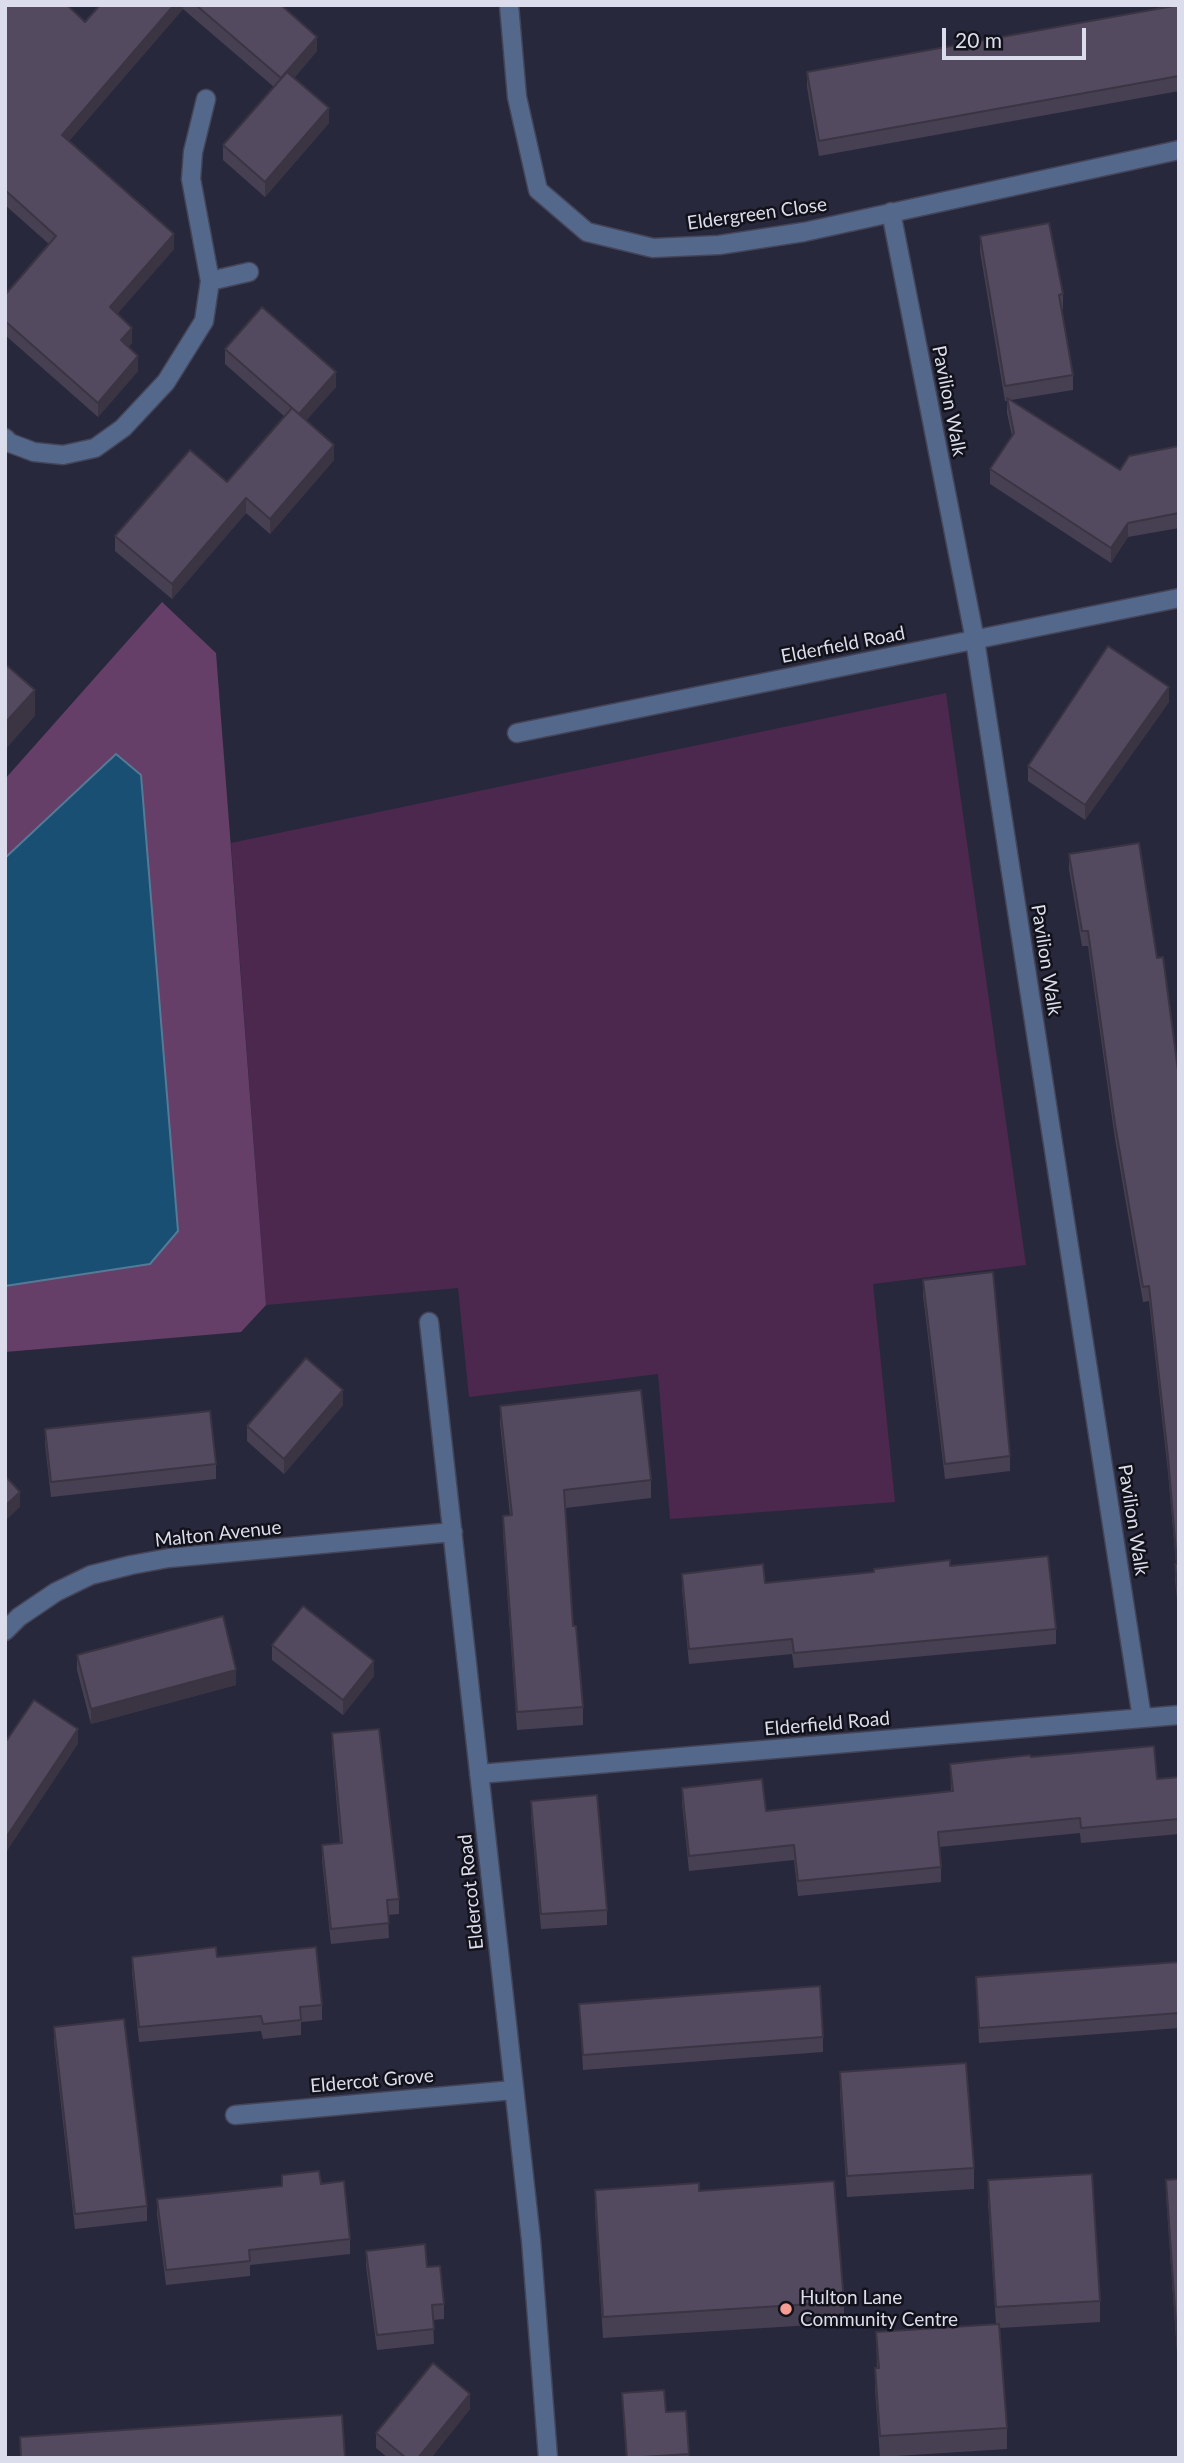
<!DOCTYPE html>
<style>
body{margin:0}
#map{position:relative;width:1184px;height:2463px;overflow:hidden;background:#28283d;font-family:Lato,sans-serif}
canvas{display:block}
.frame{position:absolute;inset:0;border:7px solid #dcddec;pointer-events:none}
.scale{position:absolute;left:942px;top:28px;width:144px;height:32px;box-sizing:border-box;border:4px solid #dcddec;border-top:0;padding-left:9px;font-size:21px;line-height:24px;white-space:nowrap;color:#dcddec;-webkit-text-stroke:5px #12121b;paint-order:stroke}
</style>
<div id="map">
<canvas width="1184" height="2463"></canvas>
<div class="frame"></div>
<div class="scale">20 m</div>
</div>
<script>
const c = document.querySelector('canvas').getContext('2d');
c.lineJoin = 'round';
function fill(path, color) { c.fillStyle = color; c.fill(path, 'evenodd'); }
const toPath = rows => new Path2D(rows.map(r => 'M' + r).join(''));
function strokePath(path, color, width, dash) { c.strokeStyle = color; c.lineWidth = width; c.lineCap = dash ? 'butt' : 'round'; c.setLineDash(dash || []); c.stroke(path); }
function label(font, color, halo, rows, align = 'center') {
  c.font = font + ' Lato,sans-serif'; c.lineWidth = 5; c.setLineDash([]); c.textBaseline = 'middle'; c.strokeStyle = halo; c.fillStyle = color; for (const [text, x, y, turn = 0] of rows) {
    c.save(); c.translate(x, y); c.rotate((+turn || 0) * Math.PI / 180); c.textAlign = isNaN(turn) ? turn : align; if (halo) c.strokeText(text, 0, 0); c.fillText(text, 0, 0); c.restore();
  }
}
fill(toPath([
 [946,693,1026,1265,873,1284,895,1502,670,1519,658,1374,469,1397,458,1288,266,1305,231,843]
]), '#4c284f');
fill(toPath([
 [162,602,216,653,266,1305,241,1332,5,1352,5,1286,150,1264,116,754,5,858,5,779]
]), '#653f68');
const water = toPath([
 [116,754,141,775,178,1231,150,1264,5,1286,5,858,116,754]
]);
fill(water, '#194f72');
strokePath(water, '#547a97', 2);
const minor = toPath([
 [509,5,517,97,538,190,587,232,653,248,719,245,804,232,1179,150],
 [891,212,975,640,1142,1718],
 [210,281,249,272],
 [5,438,10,443,34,452,63,455,95,448,123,428,166,382,204,321,210,281,191,179,193,152,206,99],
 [517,733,1179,598],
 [429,1322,531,2240,548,2458],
 [5,1631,19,1617,56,1592,91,1575,131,1565,169,1558,453,1532],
 [479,1774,1179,1715],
 [235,2115,513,2090]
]);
strokePath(minor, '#454559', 21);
strokePath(minor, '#54688c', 18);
fill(toPath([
 [5,5,85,22,100,5,281,5,317,51,294,78,329,123,265,197,223,160,223,145,274,87,183,9,69,141,174,249,117,314,132,343,128,347,138,371,98,417,5,335,5,295,49,244,5,205],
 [1179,5,1179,91,819,156,807,87,807,72],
 [980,236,1063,294,1063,309,1061,309,1073,375,1073,390,1011,400,1120,470,1179,446,1179,528,1128,537,1111,563,990,484,990,469,1012,436,1007,413,1007,401,1005,401,980,251],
 [225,349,336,387,306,420,334,460,270,534,246,513,172,599,115,551,115,536,227,482,285,417,225,364],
 [1169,702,1085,820,1028,781,1028,766],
 [1069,854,1157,958,1179,1078,1179,1618,1175,1579,1175,1564,1176,1564,1168,1472,1149,1301,1143,1302,1115,1139,1088,946,1082,946,1069,869],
 [923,1280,1010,1456,1010,1471,945,1479,923,1295],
 [343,1405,284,1474,247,1441,247,1426],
 [500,1406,651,1480,651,1498,565,1508,573,1626,583,1707,583,1725,517,1730,503,1534,503,1516,510,1515,500,1424],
 [45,1429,216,1464,216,1479,51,1497,45,1444],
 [950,1566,1056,1629,1056,1644,794,1668,792,1654,689,1664,682,1589,682,1574,765,1583],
 [272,1645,374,1676,343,1715,272,1660],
 [77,1655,236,1685,91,1724,77,1670],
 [332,1733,399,1899,399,1914,388,1915,389,1938,331,1944,322,1860,322,1845,340,1843,332,1748],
 [1031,1757,1157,1779,1179,1777,1179,1834,1081,1843,1080,1833,939,1847,941,1867,941,1882,798,1896,794,1860,689,1871,682,1803,682,1788,766,1811,951,1791,950,1764],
 [531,1801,607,1910,607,1925,541,1929,531,1816],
 [132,1957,217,1957,322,2005,322,2020,301,2022,301,2035,263,2039,261,2031,139,2042,132,1972],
 [1179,1962,1179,2028,979,2043,976,1977],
 [579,2004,823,2037,823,2052,583,2070],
 [54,2027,147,2206,147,2221,75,2229,54,2042],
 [840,2072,974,2168,974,2189,847,2197,840,2093],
 [282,2175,321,2184,350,2239,350,2254,250,2265,250,2276,166,2285,157,2214,157,2199,282,2186],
 [1179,2179,1179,2381,1166,2195,1166,2180],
 [988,2180,1100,2301,1100,2322,1000,2328,1007,2428,1007,2449,880,2457,875,2389,875,2368,877,2368,876,2332,996,2324,988,2202],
 [595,2190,699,2191,844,2302,844,2323,603,2338,595,2211],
 [366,2251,427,2267,444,2304,444,2319,433,2320,434,2344,377,2350,366,2266],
 [622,2393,666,2412,686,2411,689,2458,626,2458],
 [470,2409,431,2458,388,2458,376,2448,376,2433]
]), '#474053');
fill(toPath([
 [174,5,183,5,183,9,62,149,62,135],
 [317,37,317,51,281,93,281,78],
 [329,108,329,123,265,197,265,182],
 [174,234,174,249,110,322,110,307],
 [132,328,132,343,121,355,121,340],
 [138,356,138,371,98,417,98,403],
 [336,372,336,387,299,429,299,414],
 [334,445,334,460,270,534,270,519],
 [246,498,246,513,172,599,172,584],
 [1128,523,1128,537,1111,563,1111,548],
 [1169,687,1169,702,1085,820,1085,805],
 [35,690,35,716,5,750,5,723],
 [343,1390,343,1405,284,1474,284,1459],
 [20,1492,20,1507,5,1521,5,1506],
 [374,1661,374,1676,343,1715,343,1700],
 [236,1670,236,1685,91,1724,91,1709],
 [78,1729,78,1744,5,1854,5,1839],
 [470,2394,470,2409,431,2458,418,2458]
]), '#3a3443');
const building = toPath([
 [5,5,67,5,85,22,100,5,174,5,62,135,174,234,110,307,132,328,121,340,138,356,98,403,5,321,5,295,56,236,5,190,5,5],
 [196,5,281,5,317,37,281,78,196,5],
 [1179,5,1179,76,819,141,807,72,1179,5],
 [287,72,329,108,265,182,223,145,287,72],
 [1049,223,1063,294,1059,295,1073,375,1005,386,980,236,1049,223],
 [262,307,336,372,299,414,225,349,262,307],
 [1007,398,1120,470,1129,456,1179,446,1179,513,1128,523,1111,548,990,469,1014,433,1007,398],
 [292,408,334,445,270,519,246,498,172,584,115,536,190,450,227,482,292,408],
 [1108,646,1169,687,1085,805,1028,766,1108,646],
 [5,664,35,690,5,723,5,664],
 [1139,843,1157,958,1163,957,1179,1078,1179,1603,1175,1564,1177,1564,1168,1457,1149,1286,1143,1287,1115,1124,1088,931,1082,931,1069,854,1139,843],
 [993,1272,1010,1456,945,1464,923,1280,993,1272],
 [306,1358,343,1390,284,1459,247,1426,306,1358],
 [641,1390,651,1480,564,1490,573,1626,576,1626,583,1707,517,1712,503,1516,512,1515,500,1406,641,1390],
 [210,1411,216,1464,51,1482,45,1429,210,1411],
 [5,1476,20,1492,5,1506,5,1476],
 [1048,1556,1056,1629,794,1653,792,1639,689,1649,682,1574,763,1564,765,1583,874,1572,874,1569,950,1560,950,1566,1048,1556],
 [303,1606,374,1661,343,1700,272,1645,303,1606],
 [223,1616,236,1670,91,1709,77,1655,223,1616],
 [34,1700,78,1729,5,1839,5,1743,34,1700],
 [379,1729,399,1899,387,1900,389,1923,331,1929,322,1845,342,1843,332,1733,379,1729],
 [1154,1746,1157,1779,1179,1777,1179,1819,1081,1828,1080,1818,938,1832,941,1867,798,1881,794,1845,689,1856,682,1788,762,1779,766,1811,953,1791,950,1764,1030,1755,1031,1757,1154,1746],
 [597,1795,607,1910,541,1914,531,1801,597,1795],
 [216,1947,217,1957,316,1947,322,2005,300,2007,301,2020,263,2024,261,2016,139,2027,132,1957,216,1947],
 [1179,1962,1179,2013,979,2028,976,1977,1179,1962],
 [820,1986,823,2037,583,2055,579,2004,820,1986],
 [124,2019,147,2206,75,2214,54,2027,124,2019],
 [966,2063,974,2168,847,2176,840,2072,966,2063],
 [319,2171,321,2184,344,2181,350,2239,249,2250,250,2261,166,2270,157,2199,282,2186,282,2175,319,2171],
 [1092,2174,1100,2301,996,2307,988,2180,1092,2174],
 [1179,2179,1179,2366,1166,2180,1179,2179],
 [834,2181,844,2302,603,2317,595,2190,699,2183,699,2191,834,2181],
 [425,2244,427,2267,440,2266,444,2304,432,2305,434,2329,377,2335,366,2251,425,2244],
 [999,2324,1007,2428,880,2436,875,2368,879,2368,876,2332,999,2324],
 [433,2363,470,2394,418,2458,406,2458,376,2433,433,2363],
 [664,2390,666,2412,686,2411,689,2454,627,2458,622,2393,664,2390],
 [342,2415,345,2458,21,2458,20,2437,342,2415]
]);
fill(building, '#534a60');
strokePath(building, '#3a3443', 2);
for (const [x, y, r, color] of [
 [786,2309,7,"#f59c93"]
]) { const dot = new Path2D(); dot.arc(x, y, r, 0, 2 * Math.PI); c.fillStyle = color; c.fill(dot); strokePath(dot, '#12121b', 2.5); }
label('19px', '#dcddec', '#12121b', [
 ["Eldergreen Close",757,214,-8],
 ["Pavilion Walk",949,401,79],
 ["Elderfield Road",843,645,-11],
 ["Pavilion Walk",1046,960,81],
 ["Pavilion Walk",1133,1520,81],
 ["Malton Avenue",218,1534,-6],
 ["Elderfield Road",827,1724,-5],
 ["Eldercot Road",471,1892,-96],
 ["Eldercot Grove",372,2081,-5]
]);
label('19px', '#dcddec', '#12121b', [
 ["Hulton Lane",800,2298],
 ["Community Centre",800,2320]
], 'left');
</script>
